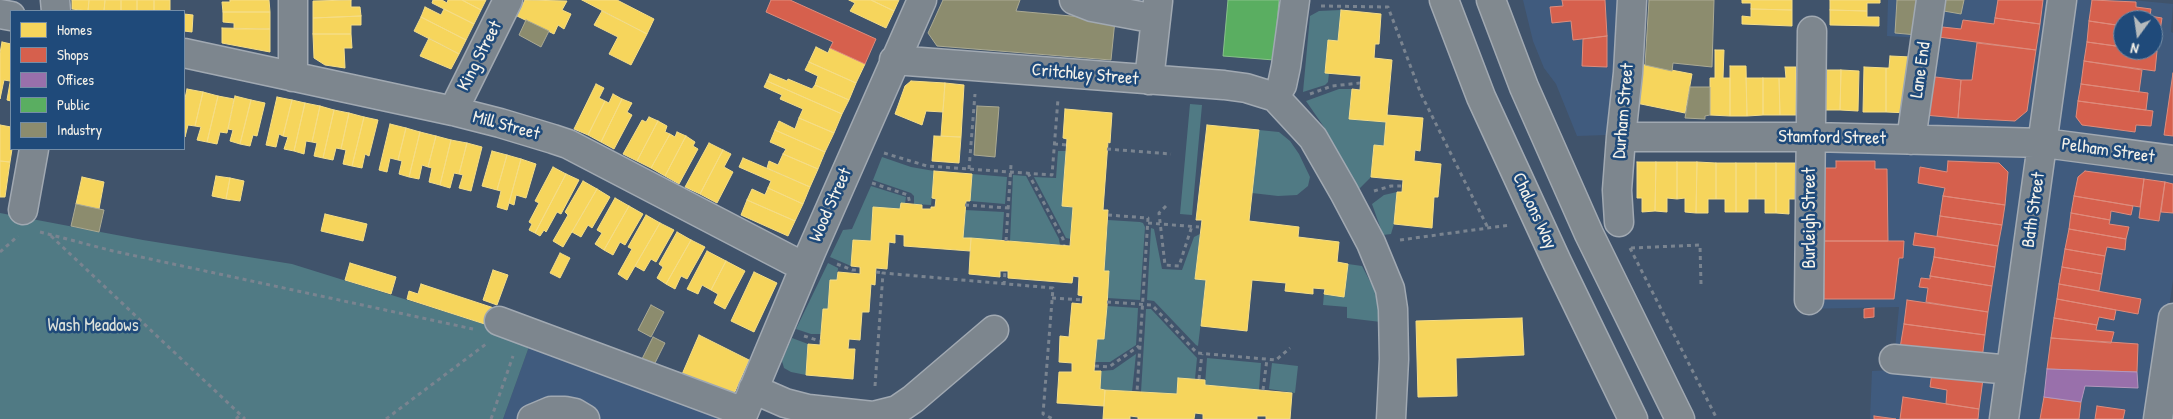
<!DOCTYPE html>
<style>
body{margin:0}
#map{position:relative;width:2173px;height:419px;overflow:hidden;background:#40536b;font-family:"Patrick Hand",sans-serif}
canvas{display:block}
.legend{position:absolute;left:10px;top:10px;width:175px;height:140px;box-sizing:border-box;background:#1f4a7a;border:1px solid #748da6;margin:0;padding:6px 9px;list-style:none;font-size:15px;color:#f4f1e8}
.legend li{display:flex;align-items:center;gap:10px;height:25px}
.legend b{width:25px;border:1px solid #748da6}
.north{position:absolute;left:2113px;top:10px;width:50px;height:50px;box-sizing:border-box;background:#1f4a7a;border:1px solid #748da6;border-radius:50%;rotate:194deg;font-size:14px;font-weight:700;line-height:20px;text-align:center;color:#f4f1e8}
.north::after{content:'';display:block;margin:auto;width:18px;height:22px;background:#b5babc;clip-path:polygon(50% 0,100% 100%,50% 72%,0 100%)}
</style>
<div id="map">
<canvas width="2173" height="419"></canvas>
<ul class="legend">
<li><b style="height:14px;background:#f6d55c"></b>Homes</li>
<li><b style="height:14px;background:#d6604d"></b>Shops</li>
<li><b style="height:14px;background:#9970ab"></b>Offices</li>
<li><b style="height:14px;background:#5aae61"></b>Public</li>
<li><b style="height:14px;background:#8c8c6e"></b>Industry</li>
</ul>
<div class="north">N</div>
</div>
<script>
const c = document.querySelector('canvas').getContext('2d');
c.lineJoin = 'round';
function fill(path, color) { c.fillStyle = color; c.fill(path, 'evenodd'); }
const toPath = rows => new Path2D(rows.map(r => 'M' + r).join(''));
function strokePath(path, color, width, dash) { c.strokeStyle = color; c.lineWidth = width; c.lineCap = dash ? 'butt' : 'round'; c.setLineDash(dash || []); c.stroke(path); }
function label(font, color, halo, rows, align = 'center') {
  c.font = font + ' "Patrick Hand",sans-serif'; c.lineWidth = 5; c.setLineDash([]); c.textBaseline = 'middle'; c.strokeStyle = halo; c.fillStyle = color; for (const [text, x, y, turn = 0] of rows) {
    c.save(); c.translate(x, y); c.rotate((+turn || 0) * Math.PI / 180); c.textAlign = isNaN(turn) ? turn : align; if (halo) c.strokeText(text, 0, 0); c.fillText(text, 0, 0); c.restore();
  }
}
fill(toPath([
 [1523,0,1618,0,1614,74,1606,135,1577,136,1556,84,1544,68,1533,41],
 [1888,0,2132,0,2173,4,2171,32,2173,33,2173,280,2153,419,1870,419,1872,371,1893,370,1899,307,1800,309,1822,150,1905,152,1921,38,1887,36],
 [2123,20,2153,20,2153,50,2123,50],
 [531,341,730,419,503,419]
]), '#405b7e');
fill(toPath([
 [1341,10,1338,41,1328,40,1325,72,1329,73,1328,82,1325,85,1303,92,1310,16,1319,11],
 [1339,89,1352,89,1349,119,1386,122,1384,146,1374,145,1371,177,1359,189,1324,127,1306,101],
 [1190,104,1202,105,1192,215,1180,214],
 [1259,130,1279,132,1290,141,1299,154,1310,177,1308,186,1297,195,1278,196,1252,193],
 [1058,151,1066,151,1062,206,1073,207,1071,239,1066,238,1034,177,1056,178],
 [882,157,911,167,934,171,931,205,914,204,914,196,911,193,873,180],
 [972,174,1007,177,1005,204,970,201],
 [1013,175,1026,176,1059,239,1060,245,1010,241],
 [871,186,906,197,905,204,901,203,900,209,873,208,871,241,853,240,851,266,830,257,843,230,852,229],
 [1397,192,1394,224,1391,234,1383,235,1372,204,1384,195],
 [965,210,1004,212,1002,241,963,238],
 [0,213,143,240,292,264,494,327,531,341,503,419,0,419],
 [1108,220,1140,222,1143,223,1145,227,1140,300,1107,298,1109,271,1104,271],
 [1151,228,1154,229,1162,269,1182,270,1194,237,1200,234,1195,279,1206,280,1198,346,1196,345,1154,301,1147,300],
 [828,263,838,268,837,280,830,280,828,309,823,309,821,334,811,334,796,329],
 [1348,264,1362,266,1375,291,1381,322,1347,318,1347,307,1323,305,1324,294,1344,296],
 [1107,306,1138,308,1136,345,1110,362,1095,362,1097,339,1104,339],
 [1146,309,1151,309,1197,358,1195,379,1178,378,1177,394,1141,392],
 [792,338,808,344,806,375,791,372,784,368,782,361,784,356],
 [1136,354,1132,392,1100,389,1101,371,1113,370],
 [1207,358,1261,363,1259,390,1205,385],
 [1272,363,1298,366,1295,393,1269,389]
]), '#507a84');
const homes = toPath([
 [72,0,89,0,88,11,72,9,72,0],
 [89,0,105,0,104,11,88,11,89,0],
 [105,0,121,0,121,11,104,11,105,0],
 [121,0,137,0,137,11,121,11,121,0],
 [137,0,154,0,154,11,137,11,137,0],
 [154,0,170,0,170,11,154,11,154,0],
 [230,0,269,0,270,12,223,12,222,2,230,2,230,0],
 [351,0,351,7,360,7,361,16,313,18,313,1,351,0],
 [433,0,442,0,447,3,448,0,462,0,481,10,474,24,432,3,433,0],
 [462,0,486,0,481,10,462,0],
 [525,0,567,1,562,10,571,14,564,29,558,25,554,34,517,16,525,0],
 [582,0,617,0,654,19,647,34,582,0],
 [849,0,871,0,894,11,886,28,850,11,855,3,849,0],
 [871,0,899,0,894,11,871,0],
 [1742,0,1792,0,1792,10,1751,9,1751,3,1742,3,1742,0],
 [1830,0,1880,0,1880,3,1867,3,1867,11,1830,10,1830,0],
 [425,7,441,15,444,9,474,24,466,40,421,17,425,7],
 [1751,9,1792,10,1792,26,1742,24,1742,16,1751,17,1751,9],
 [1341,10,1381,14,1379,44,1375,44,1374,58,1392,60,1387,115,1423,118,1420,151,1415,150,1414,161,1441,164,1438,197,1434,197,1432,228,1394,224,1397,192,1402,192,1403,180,1371,177,1374,145,1384,146,1386,122,1349,119,1352,89,1360,90,1361,76,1325,73,1328,40,1338,41,1341,10],
 [1830,10,1867,11,1867,17,1879,17,1879,26,1830,25,1830,10],
 [602,11,647,34,631,65,609,54,618,37,594,25,602,11],
 [223,12,270,12,270,29,234,29,234,23,223,22,223,12],
 [184,14,193,15,192,32,184,31,184,14],
 [361,16,361,25,351,25,351,34,313,34,313,18,361,16],
 [421,17,466,40,459,54,414,31,421,17],
 [222,28,270,29,270,52,222,43,222,28],
 [313,34,351,34,352,48,344,48,345,68,325,65,314,58,313,34],
 [429,38,459,54,451,69,420,56,429,38],
 [2,42,11,44,11,77,10,81,4,80,0,99,0,53,2,42],
 [816,47,828,53,830,48,865,64,856,83,809,62,816,47],
 [1715,50,1724,50,1723,78,1730,78,1730,116,1710,115,1710,78,1715,78,1715,50],
 [1890,56,1911,57,1909,113,1886,112,1886,68,1889,68,1890,56],
 [809,62,856,83,849,100,815,85,818,76,805,70,809,62],
 [1640,64,1692,74,1685,113,1636,103,1640,64],
 [1730,66,1746,66,1747,116,1730,116,1730,66],
 [1785,67,1796,67,1796,115,1780,115,1779,78,1786,78,1785,67],
 [1864,67,1886,68,1886,112,1863,112,1864,67],
 [1825,70,1841,70,1840,110,1824,110,1825,70],
 [1841,70,1859,71,1858,111,1840,110,1841,70],
 [770,74,787,81,788,79,812,89,815,85,849,100,842,114,767,81,770,74],
 [11,77,11,101,7,100,11,77],
 [1746,78,1763,78,1763,115,1747,116,1746,78],
 [1763,78,1779,78,1780,115,1763,115,1763,78],
 [767,81,842,114,834,133,799,118,803,109,780,99,782,95,764,87,767,81],
 [911,81,945,83,943,112,926,111,922,125,895,114,905,86,911,81],
 [945,83,964,85,961,137,941,136,945,83],
 [596,84,604,88,599,98,605,101,588,135,574,129,596,84],
 [187,89,203,92,195,126,188,125,185,137,184,103,187,89],
 [203,92,218,96,207,142,197,140,201,127,195,126,203,92],
 [613,94,622,99,601,142,588,135,605,101,609,103,613,94],
 [218,96,234,99,227,133,220,132,217,144,207,142,218,96],
 [235,96,251,100,240,144,230,141,233,130,228,129,235,96],
 [277,97,292,100,283,136,279,134,276,147,266,145,277,97],
 [622,99,632,103,627,112,632,115,614,149,601,142,622,99],
 [251,100,265,103,257,136,253,135,250,146,240,144,251,100],
 [292,100,305,103,294,151,284,149,288,137,283,136,292,100],
 [305,103,320,106,312,142,306,141,304,154,294,151,305,103],
 [320,106,334,110,323,158,314,156,317,143,312,142,320,106],
 [1065,109,1112,113,1110,143,1108,142,1103,210,1108,210,1104,271,1109,271,1107,306,1104,339,1097,339,1094,371,1101,371,1100,389,1105,390,1104,406,1057,403,1059,372,1072,372,1072,363,1059,362,1060,336,1069,337,1072,303,1082,304,1083,296,1078,295,1079,277,1073,276,1072,283,1008,278,1008,271,1000,271,1000,277,969,274,971,238,1070,246,1073,207,1062,206,1067,139,1063,138,1065,109],
 [334,110,349,113,341,149,336,148,333,160,323,158,334,110],
 [349,113,364,117,352,166,343,164,346,150,341,149,349,113],
 [364,117,378,120,369,156,365,154,362,168,352,166,364,117],
 [649,117,658,121,637,161,623,154,642,120,646,122,649,117],
 [799,118,834,133,825,152,775,130,779,121,795,129,799,118],
 [658,121,667,126,665,132,670,134,651,168,637,161,658,121],
 [390,124,406,128,398,160,390,158,387,172,379,170,390,124],
 [0,125,11,127,12,149,10,162,0,161,0,125],
 [1207,125,1259,130,1249,221,1299,227,1298,237,1339,242,1337,262,1348,264,1344,297,1324,294,1325,289,1313,288,1313,294,1285,291,1286,283,1252,280,1247,331,1201,326,1206,280,1195,279,1202,220,1196,220,1207,125],
 [406,128,420,132,409,177,399,174,402,161,398,160,406,128],
 [775,130,825,152,818,169,783,154,786,149,770,142,775,130],
 [420,132,436,136,428,167,422,165,419,179,409,177,420,132],
 [677,132,686,136,665,176,651,168,670,134,675,137,677,132],
 [436,136,451,140,440,185,429,182,432,168,428,167,436,136],
 [686,136,695,142,693,146,698,149,679,184,665,176,686,136],
 [934,136,961,137,959,163,932,161,934,136],
 [451,140,467,143,459,174,454,173,450,188,440,185,451,140],
 [467,143,482,147,471,191,459,188,463,175,459,174,467,143],
 [709,143,723,150,700,194,685,187,709,143],
 [723,150,731,154,724,167,733,172,717,203,700,194,723,150],
 [492,151,507,155,497,190,482,186,492,151],
 [783,154,818,169,810,187,767,168,769,161,778,165,783,154],
 [507,155,521,159,507,210,497,207,501,191,497,190,507,155],
 [743,158,810,187,803,204,768,188,771,181,739,167,743,158],
 [521,159,536,164,526,198,516,195,514,205,509,203,521,159],
 [0,161,10,162,5,197,0,197,0,161],
 [1637,162,1656,162,1655,211,1642,212,1642,198,1637,198,1637,162],
 [1656,162,1677,162,1677,199,1667,198,1667,212,1655,211,1656,162],
 [1677,162,1697,162,1696,213,1685,212,1685,198,1677,199,1677,162],
 [1697,162,1716,163,1716,199,1708,199,1708,213,1696,213,1697,162],
 [1716,163,1736,163,1736,212,1725,212,1725,199,1716,199,1716,163],
 [1736,163,1756,163,1756,199,1748,199,1748,212,1736,212,1736,163],
 [1756,163,1776,163,1776,213,1765,213,1765,199,1756,199,1756,163],
 [1776,163,1796,163,1795,199,1789,199,1789,214,1776,213,1776,163],
 [553,167,566,174,535,233,529,230,532,224,529,222,539,203,535,201,553,167],
 [934,171,972,174,970,201,966,201,963,238,971,238,970,251,904,246,904,235,895,234,895,243,889,242,887,269,876,268,875,285,871,284,869,312,862,312,860,340,849,339,848,349,855,349,853,379,806,375,808,344,820,345,823,309,828,309,830,280,837,280,838,272,860,274,860,267,851,266,853,240,871,241,873,207,900,209,901,203,922,205,922,209,931,209,931,207,935,207,936,199,932,198,934,171],
 [566,174,579,180,561,214,557,212,546,232,544,230,540,236,535,233,566,174],
 [216,176,230,178,226,199,212,196,216,176],
 [82,177,104,182,99,209,76,204,82,177],
 [230,178,244,181,240,201,226,199,230,178],
 [583,181,597,189,563,247,553,241,568,215,565,212,583,181],
 [768,188,803,204,795,221,747,200,752,189,765,195,768,188],
 [597,189,610,197,592,228,588,225,581,237,572,232,597,189],
 [615,198,629,206,604,250,595,244,602,233,597,230,615,198],
 [747,200,795,221,788,236,741,215,747,200],
 [629,206,643,214,625,245,620,242,613,255,604,250,629,206],
 [325,214,367,224,363,241,321,231,325,214],
 [646,215,660,223,627,280,618,274,632,249,628,247,646,215],
 [660,223,674,230,656,262,651,259,644,271,635,266,660,223],
 [677,232,691,240,666,284,657,278,663,267,659,264,677,232],
 [691,240,705,247,687,279,681,276,675,289,666,284,691,240],
 [707,251,726,261,711,290,702,285,698,294,687,289,707,251],
 [560,253,570,258,560,278,550,273,560,253],
 [726,261,745,271,725,309,714,303,718,294,711,290,726,261],
 [350,263,396,277,391,294,345,280,350,263],
 [493,270,508,275,497,305,483,300,493,270],
 [754,272,777,283,754,332,731,321,754,272],
 [421,284,500,310,494,327,407,299,409,291,418,294,421,284],
 [1522,318,1524,355,1456,358,1457,396,1418,397,1416,321,1522,318],
 [699,335,749,360,733,396,680,379,699,335],
 [1178,378,1205,380,1205,385,1292,393,1290,419,1266,419,1266,416,1257,416,1257,419,1203,419,1203,414,1195,413,1194,419,1138,419,1138,417,1130,416,1130,419,1103,419,1105,390,1177,394,1178,378]
]);
fill(homes, '#f6d55c');
strokePath(homes, '#f5dd86', 1);
const shops = toPath([
 [771,0,790,0,876,39,865,64,830,48,833,42,766,12,771,0],
 [1562,0,1605,0,1607,36,1573,40,1571,21,1552,23,1550,7,1563,6,1562,0],
 [1998,0,2043,0,2040,24,1995,18,1998,0],
 [2092,0,2136,2,2136,7,2151,9,2150,16,2162,18,2160,31,2153,30,2153,20,2123,20,2123,26,2089,21,2092,0],
 [1995,18,2040,24,2036,50,1931,36,1933,26,1961,29,1963,20,1994,24,1995,18],
 [2089,21,2123,26,2123,47,2087,42,2089,21],
 [2153,30,2160,31,2158,44,2153,43,2153,30],
 [1607,36,1607,67,1582,66,1583,39,1607,36],
 [2087,42,2123,47,2123,50,2157,51,2155,71,2084,61,2087,42],
 [1977,43,2036,50,2027,111,2015,121,1958,118,1961,80,1972,80,1977,43],
 [2084,61,2142,70,2139,92,2081,84,2084,61],
 [2173,73,2173,136,2164,135,2173,73],
 [1927,76,1961,80,1958,118,1924,115,1927,76],
 [2081,84,2148,93,2146,110,2078,101,2081,84],
 [2078,101,2153,111,2151,126,2136,125,2135,132,2082,125,2076,117,2078,101],
 [1836,161,1875,161,1875,169,1887,169,1888,241,1824,241,1823,168,1836,168,1836,161],
 [1948,161,1999,163,2008,172,2005,205,1943,196,1945,188,1918,183,1920,167,1947,172,1948,161],
 [2085,171,2144,179,2140,207,2074,196,2078,177,2085,171],
 [2144,179,2165,182,2159,221,2139,218,2144,179],
 [2165,182,2173,184,2173,213,2161,212,2165,182],
 [1943,196,2005,205,2002,225,1940,216,1943,196],
 [2074,196,2133,206,2131,215,2111,211,2110,220,2071,213,2074,196],
 [2071,213,2110,220,2109,224,2129,227,2126,239,2069,229,2071,213],
 [1940,216,2002,225,1998,246,1937,236,1940,216],
 [2069,229,2126,239,2125,250,2107,247,2105,256,2065,249,2069,229],
 [1915,233,1998,246,1995,267,1934,257,1935,248,1913,245,1915,233],
 [1824,241,1904,241,1903,258,1899,258,1894,299,1824,299,1824,241],
 [2065,249,2105,256,2102,274,2062,267,2065,249],
 [1934,257,1995,267,1992,286,1930,276,1934,257],
 [2062,267,2102,274,2099,291,2059,284,2062,267],
 [1930,276,1992,286,1988,312,1926,302,1928,288,1919,287,1921,278,1930,279,1930,276],
 [2059,284,2141,299,2138,314,2057,299,2059,284],
 [2057,299,2116,310,2114,320,2099,317,2097,325,2054,318,2057,299],
 [1907,300,1988,312,1985,335,1904,324,1907,300],
 [1874,308,1874,317,1864,318,1864,309,1874,308],
 [2054,318,2097,325,2096,330,2114,332,2111,343,2051,338,2054,318],
 [1904,324,1985,335,1982,359,1900,348,1904,324],
 [2051,338,2138,344,2137,372,2047,369,2051,338],
 [1932,372,1983,379,1979,409,1946,404,1947,390,1930,387,1932,372],
 [1903,397,1979,409,1978,419,1900,419,1903,397],
 [2044,397,2081,402,2079,419,2040,419,2044,397],
 [2097,406,2125,410,2123,419,2095,419,2097,406],
 [1874,416,1896,419,1874,419,1874,416]
]);
fill(shops, '#d6604d');
strokePath(shops, '#df8c7c', 1);
const offices = toPath([
 [2047,369,2137,372,2138,388,2085,386,2081,402,2044,397,2047,369]
]);
fill(offices, '#9970ab');
strokePath(offices, '#b497bd', 1);
const public = toPath([
 [1228,0,1279,0,1274,60,1223,56,1228,0]
]);
fill(public, '#5aae61');
strokePath(public, '#88c28a', 1);
const industry = toPath([
 [943,0,1020,0,1016,11,1115,20,1111,60,937,46,928,33,943,0],
 [1649,0,1714,0,1712,67,1673,63,1672,71,1645,65,1649,0],
 [1897,0,1922,0,1917,35,1895,33,1897,0],
 [1940,0,1964,0,1961,14,1938,10,1940,0],
 [526,20,549,31,541,47,519,35,526,20],
 [1690,87,1710,87,1710,115,1705,116,1705,119,1685,118,1690,87],
 [977,106,999,107,995,157,974,155,977,106],
 [76,204,104,210,99,232,71,226,76,204],
 [651,305,664,312,651,337,638,330,651,305],
 [653,337,665,343,654,365,642,359,653,337]
]);
fill(industry, '#8c8c6e');
strokePath(industry, '#abaa93', 1);
const minor = toPath([
 [55,0,56,11],
 [293,0,293,77],
 [1074,0,1092,7,1156,19],
 [0,14,11,16],
 [184,53,453,111,500,123,553,139,568,144,804,267],
 [894,60,1224,85,1246,88,1275,97,1313,138,1344,192,1371,243,1390,289,1393,309,1394,359,1391,419],
 [1149,80,1158,1],
 [1275,97,1282,85,1286,66,1295,0],
 [453,111,508,0],
 [1621,137,1811,137,2044,143,2173,160],
 [1911,140,1931,0],
 [23,210,34,149],
 [1619,222,1617,190,1621,137,1628,73,1632,0],
 [1809,300,1812,31],
 [499,321,744,412,811,252,922,0],
 [1894,359,2011,370],
 [753,389,785,403,808,409,873,416,897,410,913,399,994,330],
 [532,419,551,411,565,411,575,413,585,419],
 [2004,419,2062,0],
 [2158,419,2173,318]
]);
const major = toPath([
 [1444,0,1481,97,1557,262,1633,419],
 [1491,0,1524,87,1589,234,1680,419]
]);
strokePath(minor, '#a1a9b2', 31);
strokePath(major, '#a1a9b2', 31);
strokePath(toPath([
 [1321,6,1388,7,1421,94,1488,228],
 [1310,94,1332,86,1360,83],
 [1054,144,1067,145],
 [1107,149,1171,154],
 [884,153,927,166,1052,175,1058,99],
 [969,169,975,94],
 [1028,173,1063,239,1064,245],
 [872,183,908,195,910,204],
 [1374,191,1391,186,1403,186],
 [965,205,1009,208],
 [1166,206,1159,213,1165,265,1179,266,1192,226],
 [1108,215,1148,218,1137,392],
 [1148,223,1199,227],
 [40,232,113,251,473,329],
 [51,236,245,419],
 [1400,240,1510,225],
 [1006,241,1011,165],
 [1630,248,1717,419],
 [1631,248,1700,245,1701,284],
 [0,252,18,236],
 [837,264,852,270,860,270],
 [876,272,883,273],
 [1004,285,1005,271],
 [1052,298,1083,300],
 [1107,302,1152,305,1197,353,1276,360,1290,348],
 [804,336,820,341],
 [1095,366,1109,367,1139,346],
 [1199,379,1202,354],
 [875,386,883,273,1053,288,1043,414,1053,419],
 [1263,390,1267,359],
 [236,419,241,414],
 [386,419,486,344],
 [491,419,513,356]
]), '#7a8490', 3, [4, 4]);
strokePath(minor, '#7d868e', 28);
strokePath(major, '#81898f', 28);
label('18px', '#f4f1e8', '#1f4a7a', [
 ["King Street",480,56,-63],
 ["Lane End",1921,70,-82],
 ["Critchley Street",1085,75,5],
 ["Durham Street",1624,111,-85],
 ["Mill Street",506,126,15],
 ["Stamford Street",1832,138,1],
 ["Pelham Street",2108,151,8],
 ["Wood Street",831,205,-66],
 ["Bath Street",2034,210,-82],
 ["Chalons Way",1534,211,65],
 ["Burleigh Street",1810,218,-90]
]);
label('18px', '#dce0da', '#1f4a7a', [
 ["Wash Meadows",93,326]
]);
</script>
